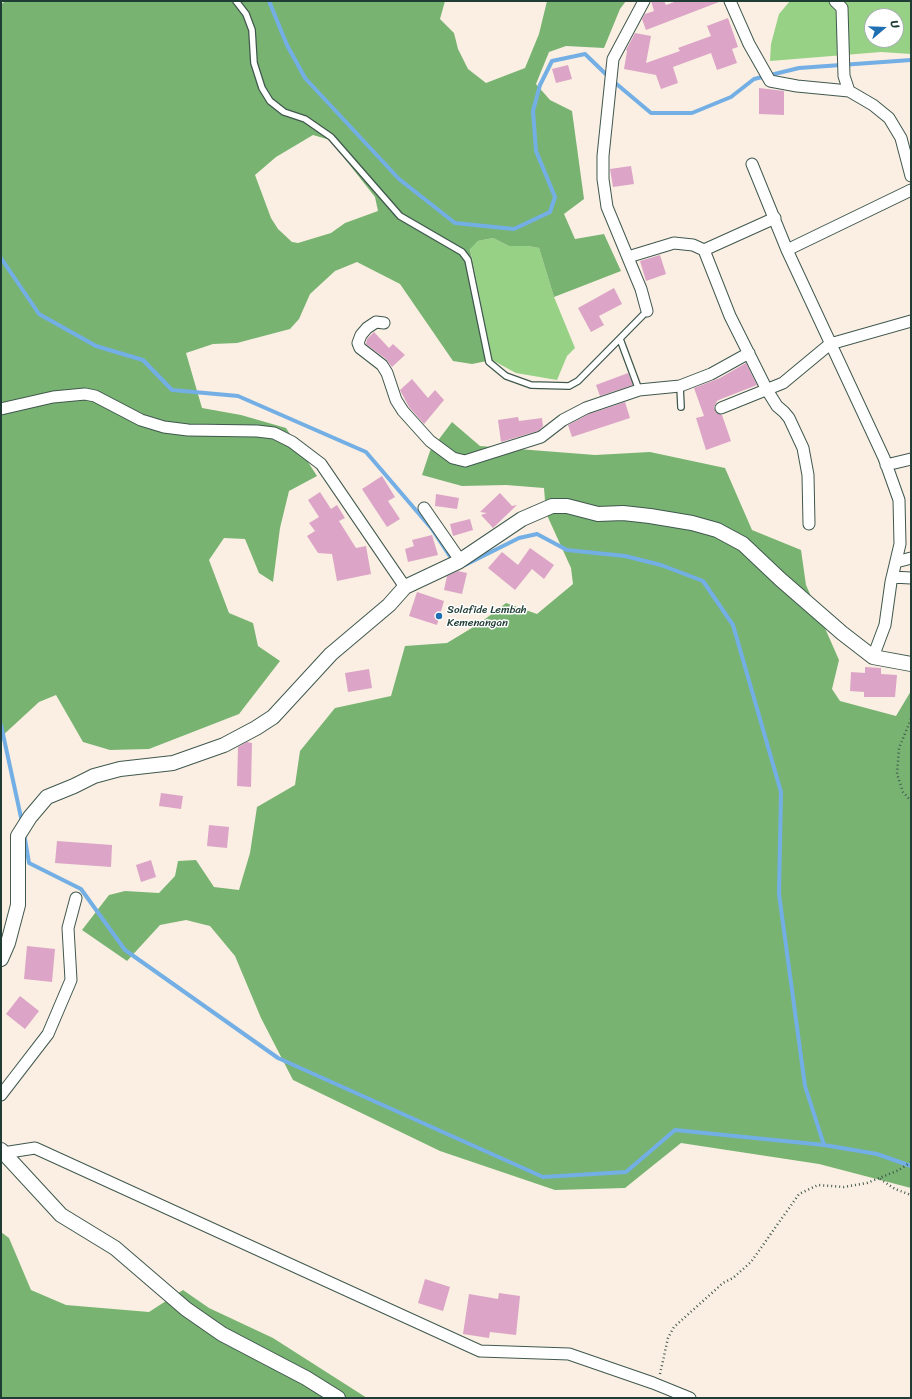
<!DOCTYPE html>
<style>
body{margin:0}
#map{position:relative;width:912px;height:1399px;overflow:hidden;background:#faefe2;font-family:Sriracha,sans-serif}
canvas{display:block}
.frame{position:absolute;inset:0;border:2px solid #1f3d34;pointer-events:none}
.north{position:absolute;left:864px;top:8px;width:40px;height:40px;box-sizing:border-box;background:#fff;border:1px solid #a5b1ae;border-radius:50%;rotate:71deg;font-size:11px;font-weight:700;line-height:16px;text-align:center;color:#1f3d34}
.north::after{content:'';display:block;margin:auto;width:14px;height:18px;background:#1f6fb2;clip-path:polygon(50% 0,100% 100%,50% 72%,0 100%)}
</style>
<div id="map">
<canvas width="912" height="1399"></canvas>
<div class="frame"></div>
<div class="north">U</div>
</div>
<script>
const c = document.querySelector('canvas').getContext('2d');
c.lineJoin = 'round';
function fill(path, color) { c.fillStyle = color; c.fill(path, 'evenodd'); }
const toPath = rows => new Path2D(rows.map(r => 'M' + r).join(''));
function strokePath(path, color, width, dash) { c.strokeStyle = color; c.lineWidth = width; c.lineCap = dash ? 'butt' : 'round'; c.setLineDash(dash || []); c.stroke(path); }
function label(font, color, halo, rows, align = 'center') {
  c.font = font + ' Sriracha,sans-serif'; c.lineWidth = 3; c.setLineDash([]); c.textBaseline = 'middle'; c.strokeStyle = halo; c.fillStyle = color; for (const [text, x, y, turn = 0] of rows) {
    c.save(); c.translate(x, y); c.rotate((+turn || 0) * Math.PI / 180); c.textAlign = isNaN(turn) ? turn : align; if (halo) c.strokeText(text, 0, 0); c.fillText(text, 0, 0); c.restore();
  }
}
fill(toPath([
 [790,1,911,1,911,54,881,52,770,61,771,44,779,14],
 [872,16,896,16,896,40,872,40],
 [493,238,509,246,528,246,539,248,554,297,575,348,567,356,557,380,516,373,492,360,470,248,478,241]
]), '#96d185');
fill(toPath([
 [6,1,445,1,440,19,454,33,458,49,468,69,486,83,525,68,539,34,547,1,626,1,620,9,604,48,566,46,549,52,536,84,550,100,572,111,584,199,564,214,575,239,604,234,621,271,554,297,539,248,528,246,509,246,493,238,478,241,470,249,492,360,472,364,453,361,400,284,357,262,335,271,310,294,299,319,290,329,237,343,213,344,186,353,202,408,241,415,286,428,317,476,289,491,280,528,273,582,259,573,245,539,224,538,209,560,229,613,253,623,258,646,280,661,239,714,149,749,110,750,83,742,56,695,39,702,1,737,1,4],
 [313,135,330,140,375,197,378,211,345,223,331,233,298,243,292,242,278,229,271,218,255,175,276,157],
 [452,422,480,446,595,455,650,452,725,468,752,530,801,550,806,585,839,660,832,689,840,701,896,716,911,691,911,1188,819,1164,681,1143,625,1188,555,1190,440,1151,293,1080,261,1018,235,956,210,926,186,920,160,925,127,961,82,930,109,895,125,891,159,893,175,876,178,861,196,860,214,887,239,890,250,853,257,807,295,785,300,751,335,708,391,696,405,646,447,643,480,623,506,603,537,614,573,584,571,568,546,513,544,488,506,485,462,486,422,475,430,451],
 [1,1232,9,1238,31,1290,66,1305,149,1312,183,1290,209,1308,273,1338,367,1398,1,1398]
]), '#78b372');
strokePath(toPath([
 [269,1,287,45,305,78,399,179,455,223,514,229,550,212,555,197,536,151,533,111,540,85,552,61,585,54,613,81,651,113,692,113,731,97,754,79,799,68,911,60],
 [1,258,39,314,96,346,143,360,172,390,238,396,366,452,432,529,453,561],
 [465,565,519,538,537,534,567,550,625,556,661,565,703,581,733,625,781,792,779,894,805,1086,824,1145],
 [1,725,22,822],
 [24,833,29,863,81,889,125,950,278,1058,543,1177,626,1172,675,1130,824,1145,877,1154,911,1166]
]), '#73afe5', 4);
fill(toPath([
 [651,1,664,1,666,5,677,1,719,2,646,30,642,19,645,14,654,11],
 [728,18,738,47,732,49,737,63,717,70,711,53,673,67,678,83,661,89,656,75,624,69,627,51,626,50,635,33,651,36,646,63,680,51,678,48,711,36,707,26],
 [568,65,572,79,556,83,552,69],
 [759,88,784,91,784,115,759,114],
 [631,166,634,184,613,187,610,169],
 [660,255,666,274,646,281,640,261],
 [614,288,622,304,599,316,604,325,591,332,578,308],
 [374,332,389,348,393,344,405,355,392,367,386,359,366,344,367,339],
 [746,363,757,385,721,399,717,401,714,407,716,413,722,415,731,441,706,450,696,418,704,416,694,388,720,378],
 [628,373,633,385,600,396,596,385],
 [412,379,428,398,435,390,444,400,424,424,409,407,400,390],
 [625,402,630,418,572,437,568,425,589,414],
 [518,417,519,421,542,418,543,426,538,431,501,442,498,420],
 [382,476,395,497,388,501,400,519,387,527,362,489],
 [320,492,331,509,337,505,345,518,339,521,356,548,366,546,371,574,337,581,332,554,318,553,307,536,315,531,309,523,319,517,308,500],
 [500,493,512,506,517,505,493,528,481,515,487,513,480,512],
 [436,494,459,498,457,509,435,506],
 [470,519,473,530,453,536,450,524],
 [432,535,438,555,408,562,405,549,414,546,412,540],
 [530,548,554,565,544,579,532,569,515,590,488,568,502,552,518,565],
 [458,571,467,573,462,594,444,590,447,576],
 [417,592,444,601,437,625,409,616],
 [865,667,881,668,881,674,897,675,895,697,864,697,864,692,850,691,851,672,865,673],
 [369,669,372,688,348,692,345,673],
 [247,742,252,743,251,787,237,786,238,747],
 [161,793,183,796,181,809,159,806],
 [209,825,229,827,227,848,207,846],
 [57,841,112,845,111,867,55,863],
 [151,860,156,877,141,882,136,865],
 [27,946,55,949,52,982,24,979],
 [20,996,39,1011,25,1029,6,1014],
 [425,1279,450,1287,443,1311,418,1303],
 [499,1293,520,1296,516,1335,490,1332,489,1338,463,1334,469,1294,498,1299]
]), '#dca4c6');
const service = toPath([
 [236,1,246,14,252,30,254,63,262,88,270,101,284,112,305,119,331,137,400,216,462,252,468,260,489,362,506,376,531,385,569,386,578,381,647,311],
 [620,339,639,390],
 [680,386,681,407]
]);
const minor = toPath([
 [644,1,613,59,603,156,603,179,607,207,641,289,647,311],
 [730,1,749,44,770,81,797,86,849,91],
 [835,1,842,8,844,76,849,91,873,105,889,118,901,138,911,176],
 [752,164,787,250,884,458,899,500,900,544,891,582,885,625,873,657],
 [704,250,730,316,767,390,777,406,784,412,789,418,803,448,808,475,809,524],
 [787,250,911,190],
 [628,257,674,243,693,245,704,250,775,218],
 [384,323,376,322,367,328,361,335,358,343,360,348,382,365,387,373,396,400,403,411,430,441,453,458,465,461,541,437,563,420,586,408,639,390,680,386,711,374,749,353],
 [721,408,783,383,830,344,911,321],
 [1,409,53,397,85,394,95,396,141,420,164,427,188,430,257,431,274,433,292,442,321,464,405,587],
 [886,465,911,459],
 [424,508,460,560],
 [896,562,911,558],
 [892,577,911,578],
 [1,1095,48,1034,71,980,68,928,76,898],
 [3,1153,35,1148,480,1351,569,1354,653,1383,690,1398]
]);
const tertiary = toPath([
 [1,959,8,943,18,905,18,836,30,817,47,797,74,786,94,776,120,769,173,763,224,745,256,728,273,717,331,654,389,605,405,587,458,562,522,519,552,506,567,506,598,514,623,513,650,516,692,523,717,530,743,544,780,579,842,633,873,657,911,664],
 [1,1150,61,1215,115,1248,186,1309,222,1334,306,1378,338,1398]
]);
strokePath(service, '#40584e', 8);
strokePath(minor, '#40584e', 13);
strokePath(tertiary, '#40584e', 16);
strokePath(toPath([
 [911,719,899,748,897,774,903,792,911,801],
 [880,1179,895,1189,911,1195],
 [660,1374,668,1338,674,1327,723,1283,733,1278,751,1262,799,1194,818,1185,844,1187,867,1183,899,1170,911,1162]
]), '#40584e', 2.5, [1, 3]);
strokePath(service, '#fff', 5.5);
strokePath(minor, '#fff', 11);
strokePath(tertiary, '#fff', 14);
for (const [x, y, r, color] of [
 [439,616,4,"#1f6fb2"]
]) { const dot = new Path2D(); dot.arc(x, y, r, 0, 2 * Math.PI); c.fillStyle = color; c.fill(dot); strokePath(dot, '#fff', 1.5); }
label('11px', '#1f3d34', '#fff', [
 ["Solafide Lembah",447,610],
 ["Kemenangan",447,623]
], 'left');
</script>
